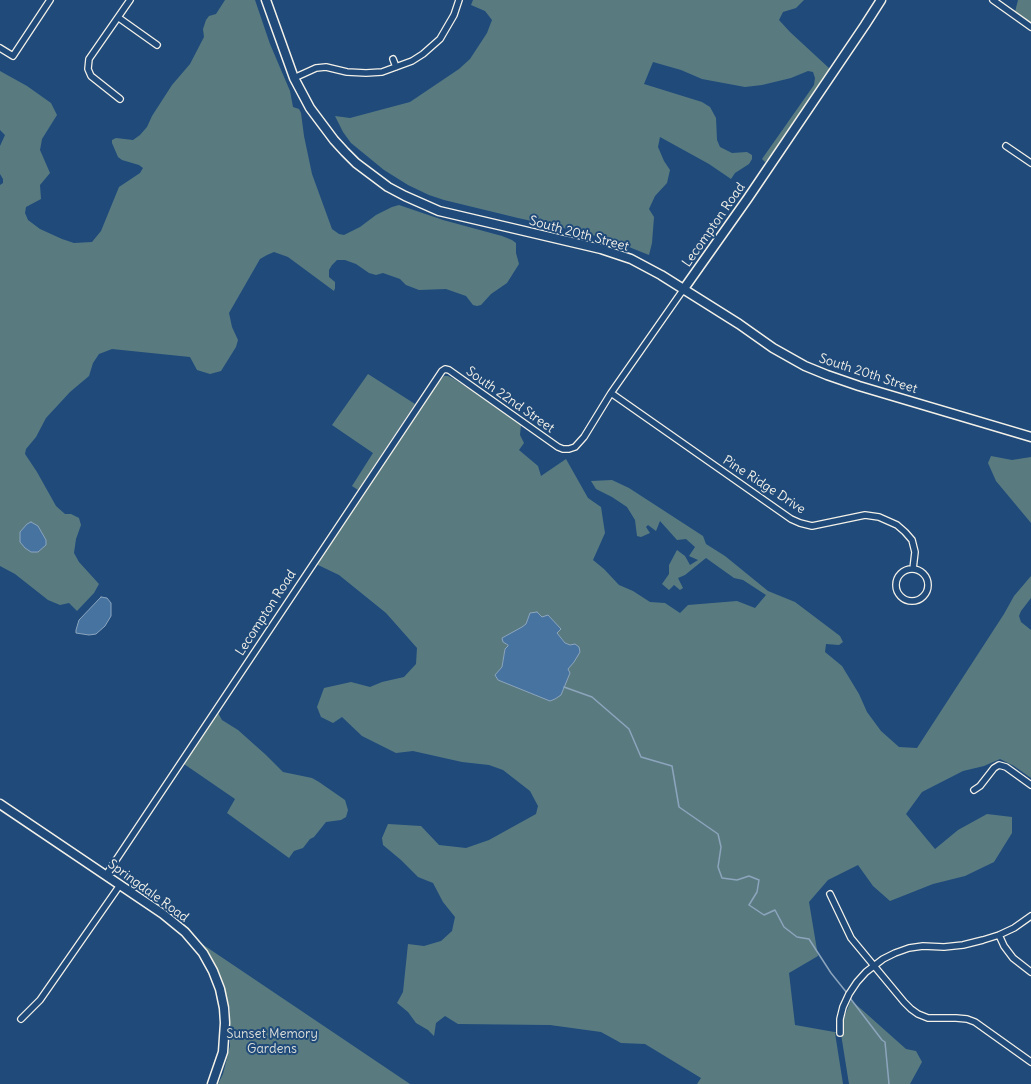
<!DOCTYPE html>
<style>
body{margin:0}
canvas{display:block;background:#1f4a7a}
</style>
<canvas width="1031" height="1084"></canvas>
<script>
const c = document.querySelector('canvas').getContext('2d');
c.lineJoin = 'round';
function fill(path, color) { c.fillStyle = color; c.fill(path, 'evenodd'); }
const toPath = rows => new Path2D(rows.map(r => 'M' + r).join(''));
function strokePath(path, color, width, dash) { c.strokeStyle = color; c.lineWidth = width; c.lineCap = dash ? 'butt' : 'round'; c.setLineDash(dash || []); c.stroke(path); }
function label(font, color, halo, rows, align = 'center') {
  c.font = font + ' Delius,sans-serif'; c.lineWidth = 4; c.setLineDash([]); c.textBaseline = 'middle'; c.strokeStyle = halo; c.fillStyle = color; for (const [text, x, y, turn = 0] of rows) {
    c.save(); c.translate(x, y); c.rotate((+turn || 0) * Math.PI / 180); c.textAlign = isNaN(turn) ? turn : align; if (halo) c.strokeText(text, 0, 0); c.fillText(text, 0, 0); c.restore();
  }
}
fill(toPath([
 [225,0,255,0,270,44,290,91,293,107,299,109,301,113,304,136,312,174,332,229,339,234,344,235,360,227,376,215,392,207,399,205,443,220,502,236,512,240,516,243,516,253,519,264,507,283,491,294,481,305,477,306,473,305,466,296,446,289,419,290,406,285,400,279,383,273,376,275,369,273,356,264,345,260,337,260,332,265,329,270,329,277,335,282,335,288,334,291,288,257,274,252,267,255,260,259,229,313,232,327,238,340,236,347,221,371,210,374,197,370,190,357,112,349,99,354,93,363,89,376,70,392,46,418,36,437,26,449,25,454,37,472,56,506,65,514,71,514,79,518,81,525,76,539,74,553,79,562,99,584,94,593,77,611,69,603,60,605,48,600,15,574,0,566,0,185,3,183,3,179,0,174,0,146,5,135,0,130,0,71,27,86,51,103,57,115,42,139,40,150,50,173,40,185,41,199,26,207,25,213,28,220,40,229,62,239,74,243,92,242,101,231,119,187,140,173,143,168,139,165,122,160,118,157,112,143,112,140,116,138,133,140,140,135,147,127,152,116,172,85,190,64,204,37,203,29,206,20,209,16,216,14],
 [473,0,804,0,796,8,783,12,779,20,790,32,830,69,768,159,765,162,762,159,814,85,815,78,813,72,808,71,791,78,762,85,745,87,702,79,681,70,653,62,644,84,702,102,710,107,716,118,717,140,720,147,732,153,747,152,752,155,752,159,749,164,735,173,731,179,709,164,660,137,658,147,664,161,670,170,667,183,655,196,649,209,654,217,652,243,649,255,624,245,600,237,568,229,518,218,444,200,429,195,408,185,384,170,351,143,343,132,335,116,350,118,410,102,459,69,470,59,487,33,492,20,485,11,471,5],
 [1018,0,1031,0,1031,23,1015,12],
 [368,374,415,404,358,490,352,486,373,453,332,425],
 [444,376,448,376,454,379,496,406,521,425,520,435,524,443,519,450,538,466,541,476,566,459,588,498,601,507,605,533,593,560,604,569,619,585,633,591,650,602,665,603,680,613,688,605,737,601,755,608,766,595,743,580,734,578,706,558,685,575,678,578,683,588,680,590,674,585,669,590,662,584,669,574,669,565,677,550,685,556,690,565,698,560,689,556,695,547,686,539,677,540,660,521,656,531,648,525,646,527,650,533,641,537,637,536,635,520,627,507,612,497,596,489,591,481,612,480,629,488,703,536,706,544,725,556,768,591,795,602,840,636,843,642,839,645,826,644,825,652,842,666,859,694,867,712,881,731,899,747,917,748,1004,614,1014,596,1031,576,1031,598,1021,611,1019,616,1021,622,1031,630,1031,778,1014,766,1000,759,984,766,963,771,922,792,906,814,935,849,958,830,987,814,1012,817,1012,833,994,862,965,876,933,884,890,901,873,886,858,865,828,880,809,902,818,956,789,973,795,1025,840,1033,842,1023,851,1000,906,1049,916,1051,922,1062,910,1084,849,1084,841,1034,835,1033,843,1084,697,1084,701,1078,645,1044,621,1043,601,1032,550,1025,458,1024,445,1016,436,1023,434,1036,428,1030,416,1023,408,1012,397,1003,403,992,408,944,424,946,441,941,452,931,455,917,443,902,433,883,418,877,401,860,383,845,382,838,388,824,421,826,439,845,466,848,489,840,536,814,538,806,530,791,503,770,489,765,462,762,413,751,396,753,362,736,342,717,333,723,321,717,317,707,324,688,351,682,370,687,382,682,404,677,416,664,417,648,386,613,339,575,316,564,434,388],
 [526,624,561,629,557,633,565,643,570,645,574,662,570,665,568,669,570,674,496,675,502,667,505,649,508,646,502,638,519,630],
 [991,456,1012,460,1031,457,1031,523,996,481,988,463],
 [218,713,222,720,238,730,266,755,283,772,312,778,319,782,345,800,348,810,346,817,341,820,326,822,314,837,310,839,303,848,294,851,289,858,227,813,235,799,184,764],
 [202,944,410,1084,218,1084,223,1074,230,1046,230,1009,221,979]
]), '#597b80');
const water = toPath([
 [31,522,38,526,46,540,46,545,38,552,31,552,25,548,20,542,20,532,27,524,31,522],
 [101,597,107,598,111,603,111,616,105,626,96,634,89,635,76,633,76,630,79,620,101,597],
 [537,612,542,617,548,615,561,629,557,633,565,643,570,645,575,644,579,647,580,652,574,662,568,669,570,673,561,695,555,699,550,701,498,680,495,675,502,667,505,649,508,646,508,645,503,642,502,638,522,627,526,624,530,613,537,612]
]);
fill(water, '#4773a1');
strokePath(water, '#8ca5bd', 1);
strokePath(toPath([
 [564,687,592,697,629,729,641,757,672,766,679,807,718,834,721,847,718,867,722,878,737,880,749,876,759,880,757,892,749,905,764,915,775,910,784,927,797,937,809,939,831,973,847,993],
 [850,998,882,1040,885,1042,889,1084]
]), '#8ca5bd', 1.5);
const street = toPath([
 [993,0,1031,27],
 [119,18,157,45],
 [0,48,13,56,50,0],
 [393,59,396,67],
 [294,78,316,68,326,67,347,72,366,73,382,72,412,61,423,54,440,39,454,15,459,0],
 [120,99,91,76,88,69,89,59,130,0],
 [1006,146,1031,163],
 [611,393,791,519,800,523,812,526,865,515,879,517,897,525,905,532,912,540,915,552,913,569],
 '896 585a16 16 0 1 1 32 0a16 16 0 1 1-32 0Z',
 [974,790,980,786,994,768,999,765,1006,767,1031,785],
 [106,875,442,371,445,369,449,370,558,447,563,449,569,449,575,447,584,437,611,393,683,290],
 [830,894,851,938,904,1002,911,1009,918,1014,928,1018,956,1018,967,1019,975,1022,1031,1062],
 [999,935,1004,946,1013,958,1031,972],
 [21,1019,40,1000,120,885],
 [840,1033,840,1019,843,1007,849,994,857,982,866,972,883,959,895,953,909,948,923,946,944,947,963,945,983,940,999,935,1014,928,1031,916]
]);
const secondary = toPath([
 [266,0,294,78,310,108,334,140,345,152,356,163,388,187,405,196,439,211,601,249,631,259,661,275,739,324,773,348,805,366,827,375,859,386,1031,437],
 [683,290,748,198,865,25,881,0],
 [0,804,163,914,185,932,203,953,213,971,220,989,224,1008,225,1023,223,1052,212,1084]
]);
strokePath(street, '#f4f1e8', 8);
strokePath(secondary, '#f4f1e8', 11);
strokePath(street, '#1f4a7a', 5.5);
strokePath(secondary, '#1f4a7a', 8);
label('13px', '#f4f1e8', '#1f4a7a', [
 ["Lecompton Road",714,225,-55],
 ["South 20th Street",579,234,15],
 ["South 20th Street",868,374,18],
 ["South 22nd Street",510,400,35],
 ["Pine Ridge Drive",764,485,33],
 ["Lecompton Road",266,613,-57],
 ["Springdale Road",148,891,36]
]);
label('13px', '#dddfd8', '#1f4a7a', [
 ["Sunset Memory",272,1034],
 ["Gardens",272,1049]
]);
</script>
